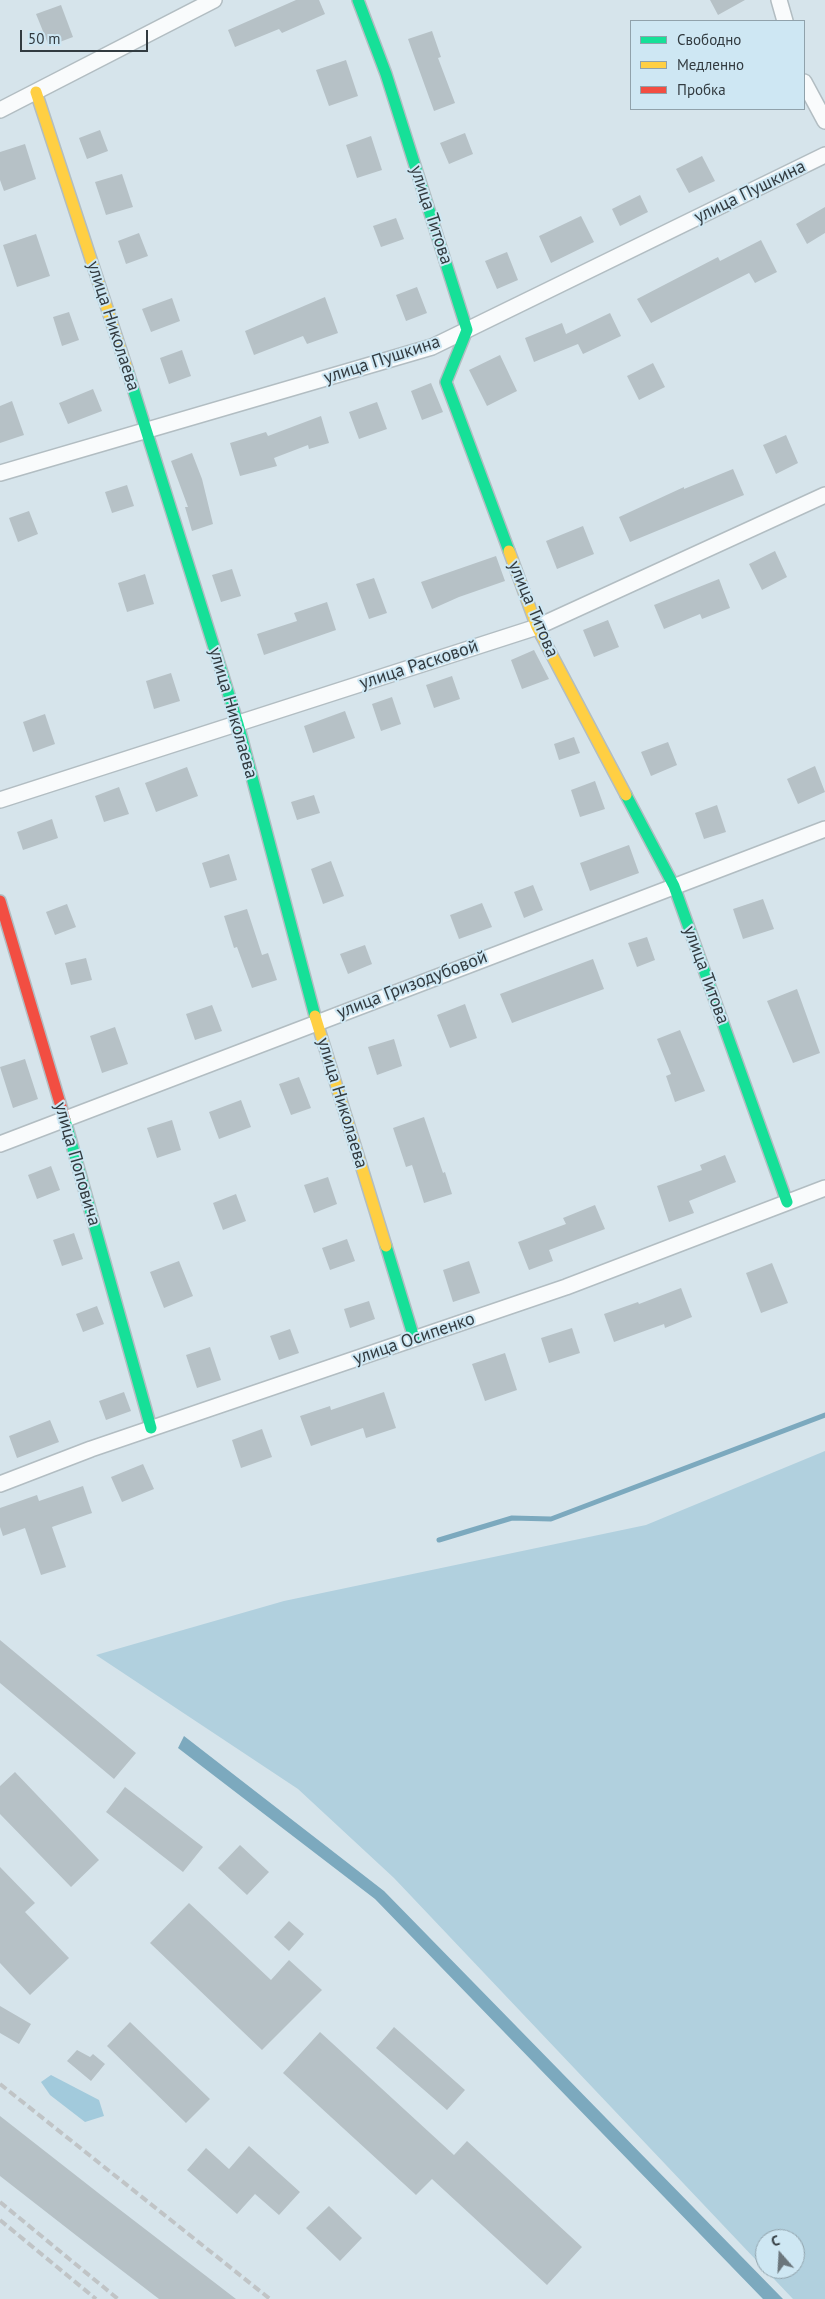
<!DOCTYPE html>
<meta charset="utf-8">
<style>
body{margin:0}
#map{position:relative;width:825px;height:2299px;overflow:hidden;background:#d6e4eb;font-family:"PT Sans",sans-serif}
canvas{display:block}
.legend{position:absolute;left:630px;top:20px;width:175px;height:90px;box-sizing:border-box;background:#cee7f3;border:1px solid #90a2ab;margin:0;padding:6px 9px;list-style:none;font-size:15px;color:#323b40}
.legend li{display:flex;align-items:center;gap:10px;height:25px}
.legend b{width:25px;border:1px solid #90a2ab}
.north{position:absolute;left:755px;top:2229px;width:50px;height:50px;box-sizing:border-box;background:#cee7f3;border:1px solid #90a2ab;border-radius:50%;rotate:341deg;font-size:14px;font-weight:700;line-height:20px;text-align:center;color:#323b40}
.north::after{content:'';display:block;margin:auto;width:18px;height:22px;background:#6b767c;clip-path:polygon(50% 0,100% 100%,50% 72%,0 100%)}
.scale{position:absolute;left:20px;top:30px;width:128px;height:22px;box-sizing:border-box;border:2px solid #323b40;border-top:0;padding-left:6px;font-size:15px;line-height:18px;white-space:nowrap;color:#323b40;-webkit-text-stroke:4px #cee7f3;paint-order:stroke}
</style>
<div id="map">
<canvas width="825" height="2299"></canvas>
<ul class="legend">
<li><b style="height:6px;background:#16e098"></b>Свободно</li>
<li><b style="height:6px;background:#ffcf43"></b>Медленно</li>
<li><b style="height:6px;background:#f24e42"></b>Пробка</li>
</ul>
<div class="north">С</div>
<div class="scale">50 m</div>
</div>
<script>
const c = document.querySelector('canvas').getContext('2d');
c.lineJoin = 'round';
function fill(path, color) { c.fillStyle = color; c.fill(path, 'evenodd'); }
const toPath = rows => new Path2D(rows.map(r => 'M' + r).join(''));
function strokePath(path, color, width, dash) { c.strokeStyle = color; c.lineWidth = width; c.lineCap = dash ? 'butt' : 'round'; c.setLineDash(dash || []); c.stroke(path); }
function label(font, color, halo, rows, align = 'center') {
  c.font = font + ' "PT Sans",sans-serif'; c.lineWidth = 4; c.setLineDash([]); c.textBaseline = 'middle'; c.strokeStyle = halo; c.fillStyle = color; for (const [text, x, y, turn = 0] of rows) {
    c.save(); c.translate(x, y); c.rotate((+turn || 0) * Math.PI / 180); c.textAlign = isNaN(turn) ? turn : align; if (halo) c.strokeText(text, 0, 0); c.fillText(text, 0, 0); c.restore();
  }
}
fill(toPath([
 [825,1451,825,2299,793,2299,394,1878,298,1789,96,1655,284,1601,646,1525],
 [765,2239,795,2239,795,2269,765,2269]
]), '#b1d0de');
fill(toPath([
 [51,2075,99,2100,104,2116,85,2122,50,2095,41,2082]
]), '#a2cadc');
fill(toPath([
 [184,1736,384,1891,783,2299,763,2299,375,1899,178,1748]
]), '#7ca9be');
strokePath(toPath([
 [439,1540,512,1518,551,1519,825,1415]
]), '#7ca9be', 5);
fill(toPath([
 [296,0,319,0,325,14,282,33,279,29,235,47,228,30],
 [710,0,745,0,718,15],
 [61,5,73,37,49,46,36,14],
 [432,31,441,57,438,58,455,103,434,111,408,39],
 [346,60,358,96,329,106,316,70],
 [100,130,108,151,87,159,79,138],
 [465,133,473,154,449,164,440,143],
 [371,136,382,170,357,178,346,145],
 [25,144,36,179,4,191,0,180,0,152],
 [702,156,715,181,689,193,676,169],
 [122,174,133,207,106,215,95,182],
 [640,195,648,212,620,226,612,209],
 [825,207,825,233,807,244,796,224],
 [581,216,594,242,551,263,539,236],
 [396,218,404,239,381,247,373,226],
 [139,233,148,256,126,264,118,241],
 [36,234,50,276,17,287,3,245],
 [761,240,777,272,755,283,749,273,651,323,637,299,718,257,720,261],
 [507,252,518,280,497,289,485,261],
 [417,287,427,313,406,321,396,295],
 [325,297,338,333,307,344,303,336,254,355,245,331],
 [172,298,180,321,151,332,142,309],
 [69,312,79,340,62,346,53,317],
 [610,313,621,336,583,354,578,344,534,362,525,338,562,323,566,334],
 [182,350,191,376,169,384,160,358],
 [500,355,517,391,487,406,469,370],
 [653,363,665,387,639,400,627,376],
 [431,383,443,412,422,420,411,391],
 [93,389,102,411,68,424,59,403],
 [12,401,24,435,0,443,0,406],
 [377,402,387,429,359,439,349,412],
 [321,416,329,443,309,449,308,445,274,458,277,466,240,476,230,443,266,432,268,436],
 [786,435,798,463,776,474,763,445],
 [192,453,202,479,213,524,192,531,185,507,188,507,171,461],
 [733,469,744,495,630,542,619,517,684,487,684,489],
 [127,485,134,506,112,513,105,492],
 [29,511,38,534,18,542,9,518],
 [583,526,594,554,557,569,546,541],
 [775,551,787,577,762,590,749,564],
 [496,556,505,581,459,597,432,609,421,582],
 [232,569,241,596,221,602,212,575],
 [145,574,154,604,127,612,118,583],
 [374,578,387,613,369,619,356,584],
 [719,579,730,608,702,619,700,614,664,629,654,605],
 [327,602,336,630,264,655,257,634,297,621,294,613],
 [608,620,619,647,594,657,583,630],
 [534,650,549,679,522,689,511,660],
 [171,673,180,701,154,709,146,681],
 [452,676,460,699,434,708,426,685],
 [392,697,401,724,381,731,372,704],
 [345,711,355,738,313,753,304,726],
 [45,714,55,744,33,752,23,722],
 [574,737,580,753,559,760,554,744],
 [668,742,677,765,651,776,641,752],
 [815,766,825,792,798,804,787,779],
 [187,767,198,796,156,812,145,783],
 [595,781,605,809,580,817,571,790],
 [119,787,129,814,104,822,95,796],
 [314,795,320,813,297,820,291,802],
 [717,805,726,832,704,839,695,813],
 [52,819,58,838,23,850,17,832],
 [629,845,639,873,590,891,580,863],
 [229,854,237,880,210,888,202,863],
 [331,861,344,896,323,904,311,869],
 [533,885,543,910,524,918,514,892],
 [763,899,774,929,743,939,733,909],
 [482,903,492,927,459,939,450,915],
 [67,904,76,927,55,935,46,912],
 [247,909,262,955,268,953,277,980,252,988,237,947,234,948,224,916],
 [647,937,655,960,637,967,628,943],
 [365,945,372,964,348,974,340,954],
 [86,958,92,980,71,985,65,963],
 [593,959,604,989,512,1023,500,994],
 [797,989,820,1053,793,1063,767,1001],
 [465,1004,477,1038,450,1048,437,1015],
 [212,1005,222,1031,195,1040,186,1014],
 [115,1027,128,1064,102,1073,90,1036],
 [680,1030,705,1091,675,1102,666,1076,671,1074,657,1039],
 [394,1039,402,1066,377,1075,368,1047],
 [25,1059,38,1099,13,1108,0,1067],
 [299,1077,311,1108,291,1115,279,1084],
 [241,1100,251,1127,219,1139,209,1112],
 [424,1117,443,1173,445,1172,452,1194,424,1203,412,1165,406,1167,393,1128],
 [172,1120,181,1150,157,1158,147,1128],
 [725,1155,736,1182,689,1201,694,1213,669,1222,657,1186,702,1170,700,1165],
 [51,1166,60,1190,37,1199,28,1175],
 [328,1177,337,1204,314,1213,304,1185],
 [236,1194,246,1221,223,1230,213,1203],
 [595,1205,605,1229,549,1250,553,1261,529,1270,518,1242,566,1224,563,1218],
 [74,1233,83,1259,62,1266,53,1240],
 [347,1239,355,1261,330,1270,322,1248],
 [179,1261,193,1296,164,1308,150,1272],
 [469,1261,480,1293,453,1302,443,1270],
 [772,1263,788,1303,761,1313,746,1273],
 [681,1288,692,1317,665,1328,664,1324,614,1342,604,1314,638,1302,639,1304],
 [369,1301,375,1319,350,1328,344,1309],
 [97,1306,104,1324,83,1332,76,1314],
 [572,1328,580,1353,549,1363,541,1338],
 [290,1329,299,1353,279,1360,270,1336],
 [210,1347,221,1380,197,1388,186,1355],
 [505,1353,517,1390,485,1401,472,1364],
 [124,1392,131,1411,106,1420,99,1401],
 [384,1392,396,1428,366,1438,363,1428,311,1446,300,1416,330,1406,331,1410],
 [50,1420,59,1442,17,1458,9,1436],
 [262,1429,272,1457,241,1468,232,1440],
 [143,1464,154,1489,122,1502,111,1477],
 [83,1486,92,1513,52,1527,66,1567,41,1575,25,1528,3,1536,0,1527,0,1508,37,1495,39,1501],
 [0,1640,136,1753,114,1779,0,1683],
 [15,1772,99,1860,71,1887,0,1814,0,1786],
 [125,1787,203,1847,183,1872,106,1812],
 [240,1845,269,1872,247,1895,218,1868],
 [0,1867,35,1903,25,1912,69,1958,30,1995,0,1963],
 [189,1903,271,1980,289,1960,322,1990,262,2050,150,1943],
 [289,1921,304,1934,289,1951,274,1937],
 [0,2006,31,2024,19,2044,0,2033],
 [130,2022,210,2099,186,2123,107,2046],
 [394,2027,465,2090,447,2110,376,2048],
 [320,2032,454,2155,467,2141,582,2247,547,2285,432,2179,416,2195,283,2073],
 [77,2050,90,2057,93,2054,105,2064,91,2081,67,2061],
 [0,2116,106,2199,236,2299,159,2299,77,2236,0,2176],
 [249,2146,300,2192,279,2215,255,2194,237,2214,187,2170,206,2148,229,2169],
 [329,2206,362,2238,340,2261,306,2228]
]), '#b6c1c6');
const street = toPath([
 [779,0,785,21],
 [804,82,825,121],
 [0,110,214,0],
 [0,473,432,347,825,155],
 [0,800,537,627,825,495],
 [0,1144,825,829],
 [0,1484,91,1449,566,1287,825,1188]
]);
const fast = toPath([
 [358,0,386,74,467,330,446,382,509,551],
 [127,369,238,724,315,1016],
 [626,795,674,886,787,1202],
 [65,1120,151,1428],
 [386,1246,414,1338]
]);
const slow = toPath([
 [36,92,127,369],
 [509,551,537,627,626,795],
 [315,1016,386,1246]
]);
const jam = toPath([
 [0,901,65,1120]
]);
strokePath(street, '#b2bdc2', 18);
strokePath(fast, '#b2bdc2', 14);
strokePath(slow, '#b2bdc2', 14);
strokePath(jam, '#b2bdc2', 14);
strokePath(street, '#f9fbfc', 15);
strokePath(fast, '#16e098', 11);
strokePath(slow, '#ffcf43', 11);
strokePath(jam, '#f24e42', 11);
strokePath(toPath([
 [0,2084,270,2299],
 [0,2202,118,2299],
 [0,2220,96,2299]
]), '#c0c4c6', 4, [8, 4]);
label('18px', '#323b40', '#cee7f3', [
 ["улица Пушкина",750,192,-26],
 ["улица Титова",431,215,72],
 ["улица Николаева",113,326,72],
 ["улица Пушкина",382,360,-18],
 ["улица Титова",533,609,67],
 ["улица Расковой",419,665,-18],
 ["улица Николаева",233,713,74],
 ["улица Титова",706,975,70],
 ["улица Гризодубовой",412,985,-21],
 ["улица Николаева",342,1103,73],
 ["улица Поповича",77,1164,74],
 ["улица Осипенко",414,1339,-19]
]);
</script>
